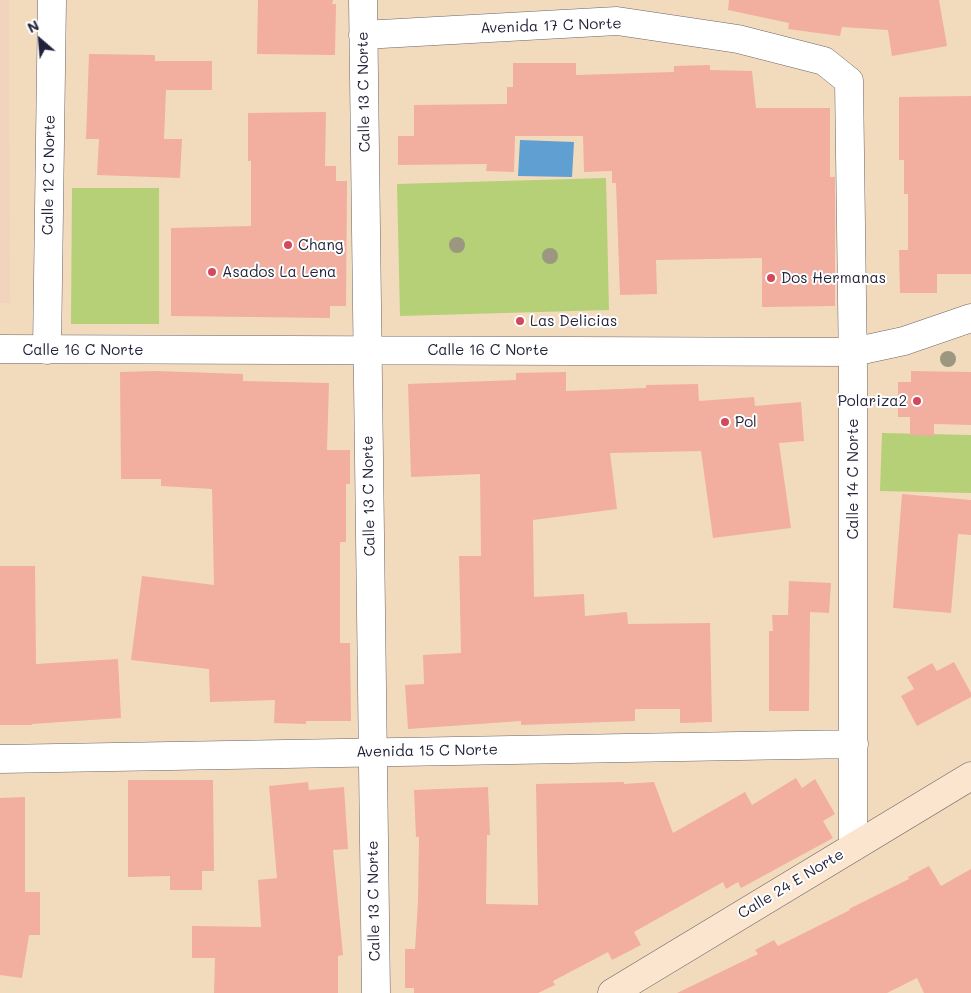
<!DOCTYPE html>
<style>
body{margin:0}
#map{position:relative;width:971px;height:993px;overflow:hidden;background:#f2dbbd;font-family:Mali,sans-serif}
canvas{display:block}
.north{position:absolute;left:15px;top:15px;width:50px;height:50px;-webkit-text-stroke:4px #fff;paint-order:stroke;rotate:333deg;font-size:14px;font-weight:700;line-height:20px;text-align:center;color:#22223b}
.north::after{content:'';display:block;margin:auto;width:18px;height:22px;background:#22223b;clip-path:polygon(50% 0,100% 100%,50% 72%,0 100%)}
</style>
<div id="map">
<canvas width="971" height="993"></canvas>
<div class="north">N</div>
</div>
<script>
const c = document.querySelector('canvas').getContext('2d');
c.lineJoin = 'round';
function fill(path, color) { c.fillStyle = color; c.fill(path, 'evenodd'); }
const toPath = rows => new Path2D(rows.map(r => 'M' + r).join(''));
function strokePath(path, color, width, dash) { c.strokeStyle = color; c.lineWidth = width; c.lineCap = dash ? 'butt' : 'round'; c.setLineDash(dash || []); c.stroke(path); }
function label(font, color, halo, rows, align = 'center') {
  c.font = font + ' Mali,sans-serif'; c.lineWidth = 4; c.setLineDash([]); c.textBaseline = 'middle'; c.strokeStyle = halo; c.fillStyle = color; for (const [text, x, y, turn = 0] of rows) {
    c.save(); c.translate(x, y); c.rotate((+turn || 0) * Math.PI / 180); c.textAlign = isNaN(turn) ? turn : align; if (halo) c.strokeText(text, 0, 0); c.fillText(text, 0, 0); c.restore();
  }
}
fill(toPath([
 [0,0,9,0,10,303,0,303]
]), '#f2d4be');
fill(toPath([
 [606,178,609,310,400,316,397,184],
 [72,188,159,188,159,324,71,324],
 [882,433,971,435,971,493,880,491]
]), '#b5d076');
fill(toPath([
 [520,140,574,142,572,177,518,176]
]), '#609fd2');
fill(toPath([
 [258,0,333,0,332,4,336,4,335,55,257,54],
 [729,0,939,0,947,46,892,56,888,30,842,27,840,36,788,29,789,23,728,10],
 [89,54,155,55,155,61,212,61,212,90,166,90,164,139,182,139,180,178,97,175,99,139,86,139],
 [513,63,576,63,576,75,674,72,674,66,710,65,710,70,752,71,756,108,830,108,830,177,835,177,835,306,762,307,762,258,656,260,657,294,620,295,616,183,612,183,612,171,584,172,583,136,515,136,514,172,486,171,487,164,398,165,398,136,414,136,414,105,507,104,507,87,513,87],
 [971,96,971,274,937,274,937,293,900,293,899,250,908,250,908,194,904,194,904,160,899,160,899,97],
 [326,112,325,166,336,166,336,181,347,181,346,306,330,306,330,318,171,316,171,228,251,226,251,161,248,161,248,113],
 [155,371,243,374,243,381,329,383,327,450,350,450,350,484,346,484,346,542,340,542,340,643,350,643,351,721,306,721,306,724,274,723,275,700,210,702,209,669,131,660,142,576,214,585,212,489,161,486,161,479,121,479,120,372],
 [911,371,971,372,971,425,934,424,934,436,910,435,910,417,898,417,898,382,911,382],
 [566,372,566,391,646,388,646,385,698,384,699,401,754,397,755,406,801,402,804,441,779,443,791,528,713,538,701,451,610,453,617,509,533,520,534,597,584,594,585,616,627,612,628,624,710,623,712,722,680,723,680,709,635,709,635,721,521,725,521,721,408,729,405,685,424,684,423,655,461,653,459,556,481,556,480,474,411,477,408,384,516,380,516,373],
 [902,494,971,500,971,535,958,534,951,613,893,608],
 [0,566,35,566,36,664,118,659,121,718,32,724,32,725,0,725],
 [789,581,831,583,829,613,810,612,809,711,769,711,769,631,773,631,772,615,788,615],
 [954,662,971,693,971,697,917,726,901,696,914,689,907,677,932,663,937,671],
 [796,778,802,788,815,779,835,814,823,821,833,838,741,888,738,882,726,889,723,882,634,932,641,945,612,960,608,952,553,981,555,985,538,993,414,993,414,988,405,988,405,949,415,949,418,902,419,837,416,837,414,790,488,787,490,835,487,835,486,904,538,905,536,784,624,782,624,784,654,782,673,833,745,792,752,805],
 [128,780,213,780,214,871,202,871,202,890,170,890,170,876,128,877],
 [308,782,309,790,344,787,348,849,333,850,343,955,338,956,338,993,214,993,215,958,192,958,192,926,261,927,258,880,277,878,269,786],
 [25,797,25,892,40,892,40,935,29,935,22,978,0,975,0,798],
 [929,866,941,886,971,869,971,993,924,993,917,978,887,993,677,993,758,954,755,950,774,940,778,946,850,910,849,909,909,879,908,877]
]), '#f2ae9f');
const minor = toPath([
 [363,0,376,993],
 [363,35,617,21,738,39,824,61,849,81,853,371,853,847],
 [0,349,853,352,904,341,971,318],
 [47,350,52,0],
 [0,759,854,744]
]);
const secondary = toPath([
 [612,993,971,776]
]);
strokePath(minor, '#6b6368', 29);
strokePath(secondary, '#6b6368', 29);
strokePath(minor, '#fff', 28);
strokePath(secondary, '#fbe5cf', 28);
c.fillStyle = '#9c9781';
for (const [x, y] of [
 [457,245],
 [550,256],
 [948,359]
]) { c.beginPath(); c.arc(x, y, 8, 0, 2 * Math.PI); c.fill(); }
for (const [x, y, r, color] of [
 [288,245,5,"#d1495b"],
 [212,272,5,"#d1495b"],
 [771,278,5,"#d1495b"],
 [520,321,5,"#d1495b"],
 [917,401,5,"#d1495b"],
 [725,422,5,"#d1495b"]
]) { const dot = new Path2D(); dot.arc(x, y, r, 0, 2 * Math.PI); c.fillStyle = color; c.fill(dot); strokePath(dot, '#fff', 2); }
label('15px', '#22223b', '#fff', [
 ["Avenida 17 C Norte",551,26,-2],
 ["Calle 13 C Norte",364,92,-91],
 ["Calle 12 C Norte",49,175,-89],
 ["Calle 16 C Norte",83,350],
 ["Calle 16 C Norte",488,350],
 ["Calle 14 C Norte",853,479,-90],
 ["Calle 13 C Norte",369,496,-91],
 ["Avenida 15 C Norte",427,751,-1],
 ["Calle 24 E Norte",791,884,-31],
 ["Calle 13 C Norte",374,901,-91]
]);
label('15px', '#22223b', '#fff', [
 ["Chang",298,245],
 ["Asados La Lena",222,272],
 ["Dos Hermanas",781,278],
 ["Las Delicias",530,321],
 ["Polariza2",907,401,"right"],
 ["Pol",735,422]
], 'left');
</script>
